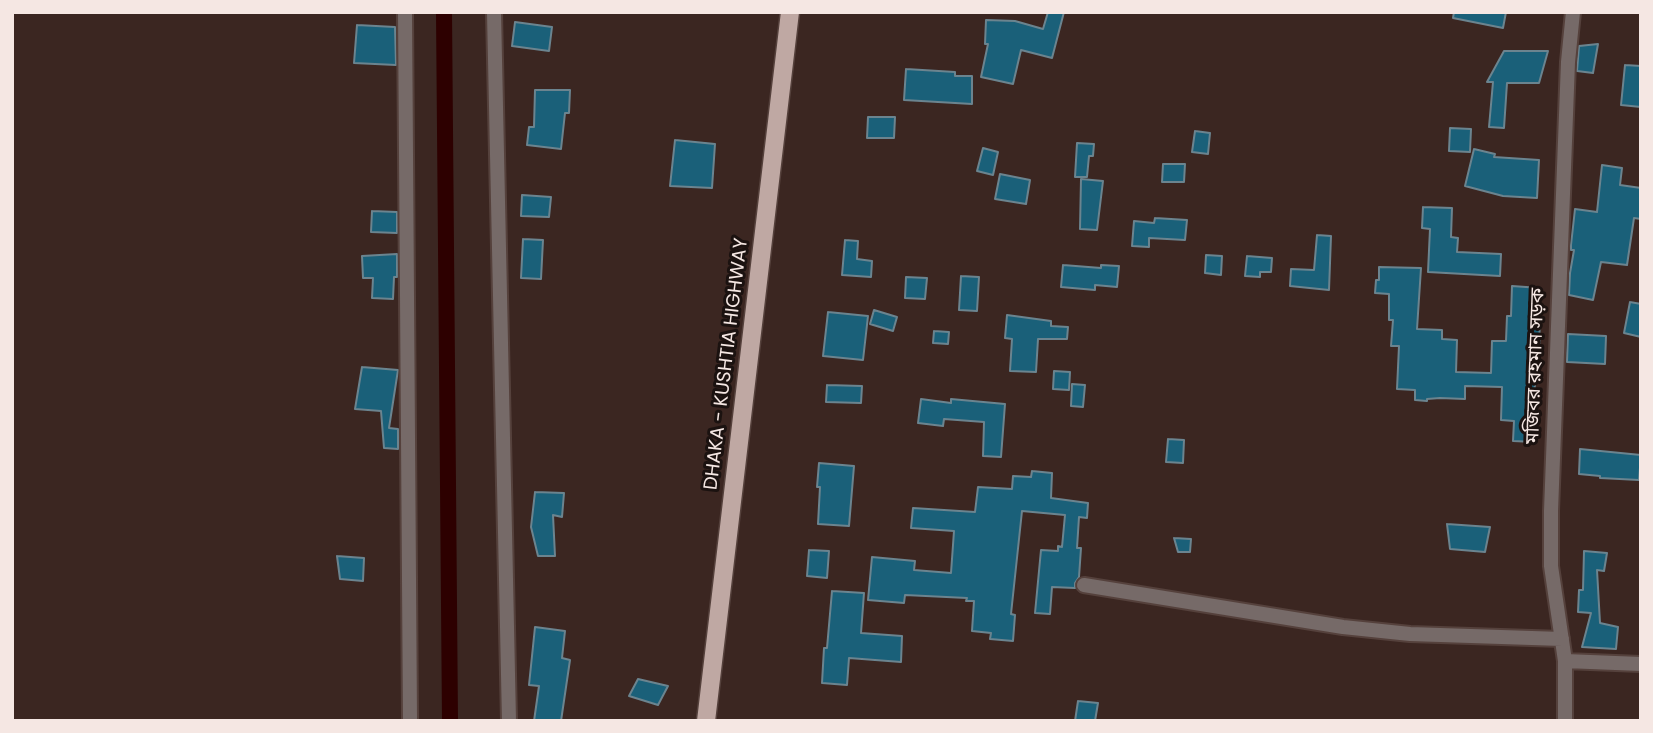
<!DOCTYPE html>
<meta charset="utf-8">
<style>
body{margin:0}
#map{position:relative;width:1653px;height:733px;overflow:hidden;background:#3b2621;font-family:Poppins,sans-serif}
canvas{display:block}
.frame{position:absolute;inset:0;border:14px solid #f5e7e3;pointer-events:none}
</style>
<div id="map">
<canvas width="1653" height="733"></canvas>
<div class="frame"></div>
</div>
<script>
const c = document.querySelector('canvas').getContext('2d');
c.lineJoin = 'round';
const toPath = rows => new Path2D(rows.map(r => 'M' + r).join(''));
function strokePath(path, color, width, dash) { c.strokeStyle = color; c.lineWidth = width; c.lineCap = dash ? 'butt' : 'round'; c.setLineDash(dash || []); c.stroke(path); }
function fill(path, color) { c.fillStyle = color; c.fill(path, 'evenodd'); }
function label(font, color, halo, rows, align = 'center') {
  c.font = font + ' Poppins,"Noto Sans Bengali",sans-serif'; c.lineWidth = 6; c.setLineDash([]); c.textBaseline = 'middle'; c.strokeStyle = halo; c.fillStyle = color; for (const [text, x, y, turn = 0] of rows) {
    c.save(); c.translate(x, y); c.rotate((+turn || 0) * Math.PI / 180); c.textAlign = isNaN(turn) ? turn : align; if (halo) c.strokeText(text, 0, 0); c.fillText(text, 0, 0); c.restore();
  }
}
strokePath(toPath([
 [444,12,450,721]
]), '#2d0000', 16);
const building = toPath([
 [1048,12,1064,12,1052,58,1021,50,1013,84,981,77,988,44,985,44,986,20,1015,21,1043,29,1048,12],
 [1454,12,1506,12,1503,28,1453,18,1454,12],
 [515,22,552,27,549,51,512,46,515,22],
 [357,25,395,27,396,65,354,63,357,25],
 [1598,44,1593,73,1577,71,1579,46,1598,44],
 [1504,51,1548,51,1539,83,1507,83,1504,128,1489,127,1493,82,1487,82,1504,51],
 [1625,65,1641,66,1641,107,1621,105,1625,65],
 [906,69,955,72,955,76,972,76,972,104,904,100,906,69],
 [535,90,570,90,569,113,565,113,561,149,527,145,529,127,534,127,535,90],
 [868,117,895,117,894,138,867,138,868,117],
 [1450,128,1471,129,1470,152,1449,151,1450,128],
 [1195,131,1210,133,1208,154,1192,152,1195,131],
 [675,140,715,144,712,188,670,186,675,140],
 [1077,143,1094,144,1093,156,1089,156,1087,177,1075,177,1077,143],
 [983,148,998,152,993,175,977,171,983,148],
 [1474,149,1495,154,1494,157,1539,160,1537,198,1503,196,1465,186,1474,149],
 [1163,164,1185,164,1184,182,1162,182,1163,164],
 [1602,165,1622,168,1620,185,1641,188,1641,219,1634,218,1627,265,1601,262,1593,300,1569,295,1570,273,1574,250,1571,250,1571,245,1575,209,1597,212,1602,165],
 [1000,174,1030,180,1026,204,995,199,1000,174],
 [1081,179,1103,181,1097,230,1080,229,1081,179],
 [522,195,551,197,549,217,521,216,522,195],
 [1423,207,1452,208,1451,237,1458,238,1457,252,1501,254,1500,276,1428,272,1430,229,1422,228,1423,207],
 [372,211,397,212,397,233,371,232,372,211],
 [1155,218,1187,220,1185,240,1149,238,1149,247,1132,246,1134,221,1154,223,1155,218],
 [1317,235,1331,236,1329,290,1290,286,1291,269,1314,270,1317,235],
 [523,239,543,240,541,279,521,278,523,239],
 [845,240,858,241,857,259,872,261,871,277,842,275,845,240],
 [397,254,397,277,394,277,393,299,372,298,373,278,363,278,362,256,397,254],
 [1206,255,1222,256,1221,275,1205,273,1206,255],
 [1247,256,1272,258,1271,272,1260,272,1260,277,1245,276,1247,256],
 [1063,265,1101,268,1101,265,1119,266,1117,287,1095,285,1095,290,1061,287,1063,265],
 [1379,267,1421,268,1417,329,1442,330,1442,339,1457,340,1456,372,1491,373,1492,341,1506,341,1507,316,1511,316,1512,286,1540,288,1539,376,1535,375,1534,442,1513,441,1514,421,1501,420,1502,387,1465,386,1465,399,1440,398,1427,399,1427,401,1415,400,1415,390,1397,389,1399,346,1391,346,1393,320,1389,320,1389,294,1375,293,1376,280,1379,280,1379,267],
 [961,276,979,277,977,311,959,310,961,276],
 [906,277,927,278,925,299,905,298,906,277],
 [1630,302,1641,304,1641,337,1624,333,1630,302],
 [874,310,897,317,893,331,870,324,874,310],
 [828,312,868,316,863,360,823,356,828,312],
 [1007,315,1051,321,1051,326,1068,327,1067,339,1038,339,1036,372,1010,371,1012,339,1005,338,1007,315],
 [934,331,949,332,948,344,933,343,934,331],
 [1568,334,1606,336,1605,364,1567,362,1568,334],
 [362,367,398,370,389,428,398,429,398,449,384,448,381,411,355,409,362,367],
 [1054,371,1070,372,1069,390,1053,389,1054,371],
 [1072,384,1085,385,1083,407,1071,406,1072,384],
 [827,385,862,386,861,403,826,402,827,385],
 [921,399,951,403,951,399,1005,404,1001,457,983,456,984,422,944,419,943,426,918,423,921,399],
 [1168,439,1184,440,1183,463,1166,462,1168,439],
 [1580,449,1641,455,1639,480,1600,478,1600,476,1579,474,1580,449],
 [819,463,854,466,849,526,818,524,820,487,817,487,819,463],
 [1032,471,1052,473,1051,498,1088,503,1087,518,1079,517,1077,548,1081,548,1079,577,1075,583,1075,588,1052,587,1050,614,1035,613,1041,550,1058,551,1058,546,1062,547,1065,515,1022,511,1011,614,1015,615,1013,641,990,639,991,633,972,631,974,601,966,601,967,598,905,595,904,603,868,600,872,557,915,561,914,570,951,573,954,531,911,528,913,508,975,512,978,487,1012,489,1013,476,1031,477,1032,471],
 [535,492,564,493,562,517,553,515,555,556,538,556,531,527,535,492],
 [1447,524,1490,527,1485,552,1450,549,1447,524],
 [1174,538,1191,539,1190,552,1178,552,1174,538],
 [809,550,829,551,827,578,807,576,809,550],
 [1584,551,1607,553,1604,571,1597,570,1600,623,1618,627,1616,649,1582,647,1591,613,1578,612,1579,590,1583,590,1584,551],
 [337,556,364,558,363,581,340,579,337,556],
 [832,591,864,593,861,633,902,636,901,662,849,658,847,685,822,683,824,648,827,648,832,591],
 [535,627,565,631,562,658,570,660,561,721,534,721,539,686,529,685,535,627],
 [638,679,668,686,658,705,629,696,638,679],
 [1078,701,1098,703,1095,721,1075,721,1078,701]
]);
fill(building, '#1a6079');
strokePath(building, '#6b848f', 2);
const street = toPath([
 [405,12,410,721],
 [494,12,509,721],
 [1084,585,1343,627,1410,634,1562,639],
 [1565,661,1641,664],
 [1565,721,1565,661,1551,566,1551,511,1568,62,1573,12]
]);
const primary = toPath([
 [706,721,790,12]
]);
strokePath(street, '#55413c', 18);
strokePath(primary, '#55413c', 21);
strokePath(street, '#766a68', 14);
strokePath(primary, '#bfa8a3', 18);
label('19px', '#f5e7e3', '#1b1210', [
 ["DHAKA - KUSHTIA HIGHWAY",727,364,-83],
 ["মজিবর রহমান সড়ক",1536,366,-88]
]);
</script>
